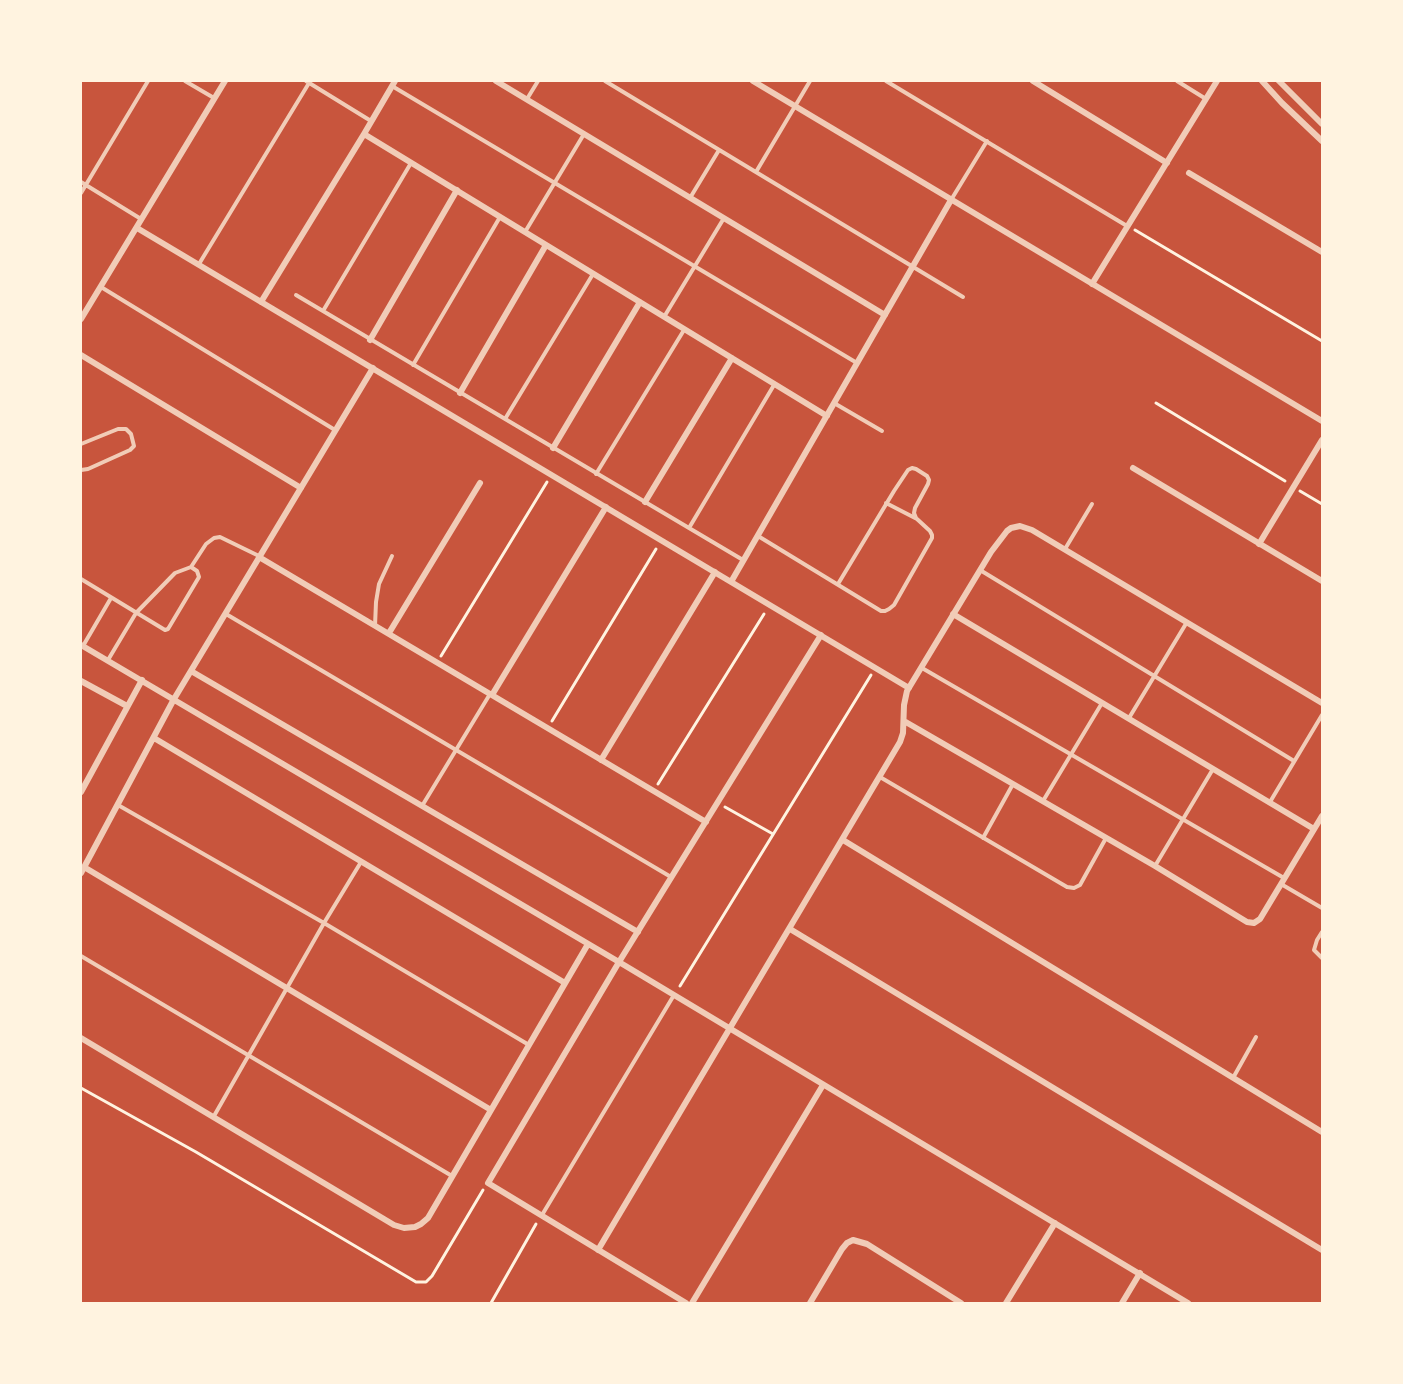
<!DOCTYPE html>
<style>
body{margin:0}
#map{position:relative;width:1403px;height:1384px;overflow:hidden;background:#c8553d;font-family:Bitter,serif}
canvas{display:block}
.frame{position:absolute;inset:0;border:82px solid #fff3e0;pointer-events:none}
</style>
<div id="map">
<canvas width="1403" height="1384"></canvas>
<div class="frame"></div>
</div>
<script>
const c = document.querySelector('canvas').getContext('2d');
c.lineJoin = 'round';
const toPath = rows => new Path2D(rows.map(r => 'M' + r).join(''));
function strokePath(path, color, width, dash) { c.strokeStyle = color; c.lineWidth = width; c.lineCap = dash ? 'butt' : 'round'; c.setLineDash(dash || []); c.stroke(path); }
strokePath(toPath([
 [1135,230,1322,341],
 [1156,403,1285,481],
 [1300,491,1322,504],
 [441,656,547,482],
 [552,721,656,549],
 [658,784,764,614],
 [725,807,773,834],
 [680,986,871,675],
 [81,1088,196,1152,416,1282,426,1282,432,1276,483,1190],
 [491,1303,536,1224]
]), '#fff3e0', 3);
strokePath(toPath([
 [185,81,214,98],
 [306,81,371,121],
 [605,81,963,297],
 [886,81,1127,226],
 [1177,81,1206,99],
 [392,86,857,363],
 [527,99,538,81],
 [756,172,810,81],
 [81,182,141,219],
 [81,193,148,81],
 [690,198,719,150],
 [951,200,987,141],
 [525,232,584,134],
 [199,264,309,83],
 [101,287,335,430],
 [296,295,743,560],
 [323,311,411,163],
 [664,317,724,218],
 [413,365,500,217],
 [834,403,882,431],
 [505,419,593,274],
 [81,444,118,429,126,429,131,434,134,446,130,450,88,469,81,470],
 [596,474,684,330],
 [689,528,774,385],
 [758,536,881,611,885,611,889,609,894,605,932,538,932,535,930,531,917,519,886,503],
 [1065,549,1092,504],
 [980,570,1294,761],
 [81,579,165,630,168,629,199,577,197,571,191,567],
 [838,584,894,491,908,470,912,468,916,469,927,476,929,480,928,484,915,508,914,513,916,518],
 [226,614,671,877],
 [375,626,376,602,379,584,392,556],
 [83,646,111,598],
 [108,660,136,613,175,573,191,567,206,544,214,538,220,537,259,556],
 [922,668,1284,878],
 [1129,718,1187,622],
 [880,777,1067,887,1074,888,1080,885,1106,838],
 [1043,801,1102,703],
 [1270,802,1322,715],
 [118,805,324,923,529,1045],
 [422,806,490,694],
 [983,838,1013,784],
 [1155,866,1213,769],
 [1281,884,1322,908],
 [1322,932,1317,940,1314,950,1322,958],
 [81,956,452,1176],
 [1233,1078,1256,1037],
 [214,1116,324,923,361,862],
 [542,1215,674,995]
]), '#f1ccb7', 4);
strokePath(toPath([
 [496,81,885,315],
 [753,81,1322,421],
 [1033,81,1167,163],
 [1262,81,1282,103,1322,141],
 [1279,81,1322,124],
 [364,134,827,416],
 [1189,173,1322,252],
 [137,228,909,688],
 [1092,284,1217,81],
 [261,302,364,134,395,81],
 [81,319,225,81],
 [370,340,457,190],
 [81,355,301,488],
 [460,393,546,245],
 [553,448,640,302],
 [1133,468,1322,581],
 [645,502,732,358],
 [1259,544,1322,440],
 [259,557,706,822],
 [731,582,951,200],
 [953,614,1314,829],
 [389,633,480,483],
 [81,645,619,962,1188,1303],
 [191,671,638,932],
 [81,681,127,706],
 [492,695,606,507],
 [904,721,1155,866,1247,922,1254,923,1260,919,1322,816],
 [154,738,565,983],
 [601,760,715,572],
 [81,792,142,680],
 [843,840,1322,1132],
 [84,867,491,1110],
 [81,873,174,699,373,368],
 [790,929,1322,1250],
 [81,1038,394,1225,404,1228,415,1227,421,1224,428,1218,588,944],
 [598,1250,900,742,903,733,904,705,907,691,991,552,1007,531,1011,528,1020,526,1032,530,1322,703],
 [686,1303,488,1183,619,962,821,635],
 [692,1303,823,1085],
 [810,1303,842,1249,847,1243,853,1240,867,1244,961,1303],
 [1006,1303,1055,1223],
 [1122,1303,1140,1273]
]), '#f1ccb7', 6);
</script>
